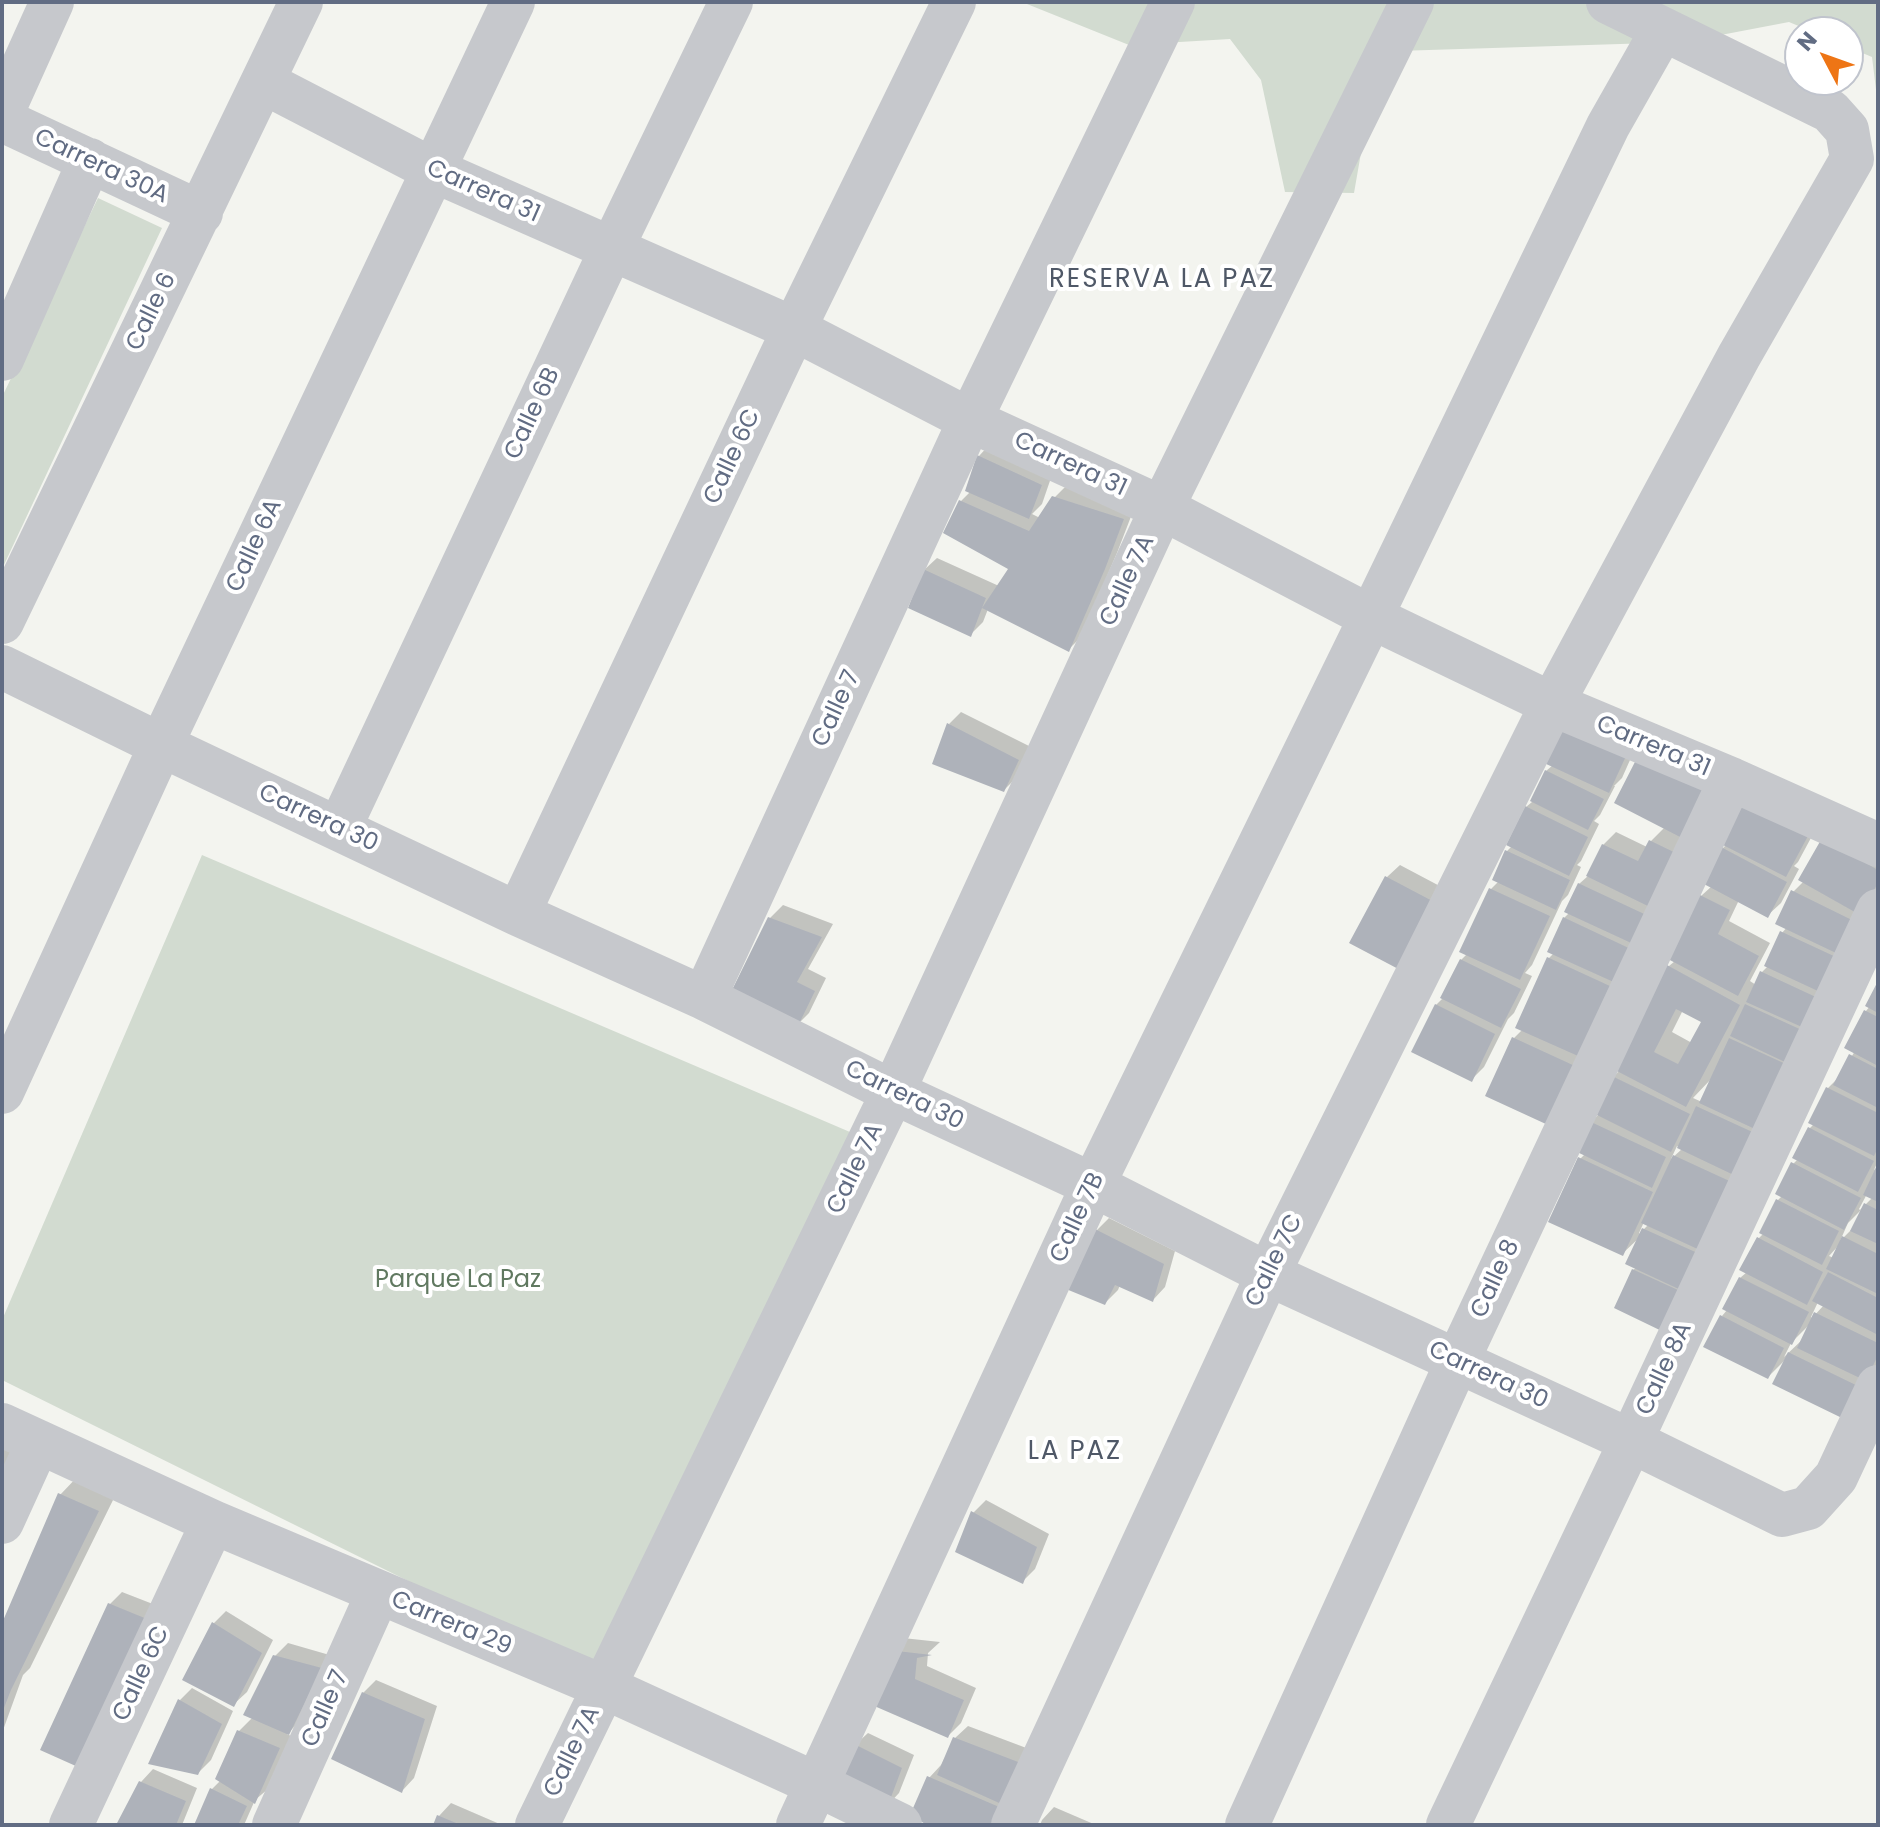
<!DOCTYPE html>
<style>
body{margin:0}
#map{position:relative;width:1880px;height:1827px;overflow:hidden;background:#f3f4ef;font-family:Poppins,sans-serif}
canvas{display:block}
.frame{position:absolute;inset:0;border:4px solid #616c83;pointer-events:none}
.north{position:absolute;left:1784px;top:16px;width:80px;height:80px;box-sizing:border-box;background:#fff;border:2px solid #c0c4cd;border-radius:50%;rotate:311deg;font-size:22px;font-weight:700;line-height:32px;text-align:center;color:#616c83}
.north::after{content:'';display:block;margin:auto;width:28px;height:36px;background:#ee7515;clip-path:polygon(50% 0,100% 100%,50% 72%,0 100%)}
</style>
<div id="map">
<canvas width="1880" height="1827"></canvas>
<div class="frame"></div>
<div class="north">N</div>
</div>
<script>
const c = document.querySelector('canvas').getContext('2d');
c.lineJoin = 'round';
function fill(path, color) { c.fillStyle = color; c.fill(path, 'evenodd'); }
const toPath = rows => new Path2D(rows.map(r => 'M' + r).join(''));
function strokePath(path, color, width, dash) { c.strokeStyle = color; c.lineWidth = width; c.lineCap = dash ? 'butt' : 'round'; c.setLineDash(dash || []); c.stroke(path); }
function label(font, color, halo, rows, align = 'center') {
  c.font = font + ' Poppins,sans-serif'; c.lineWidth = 8; c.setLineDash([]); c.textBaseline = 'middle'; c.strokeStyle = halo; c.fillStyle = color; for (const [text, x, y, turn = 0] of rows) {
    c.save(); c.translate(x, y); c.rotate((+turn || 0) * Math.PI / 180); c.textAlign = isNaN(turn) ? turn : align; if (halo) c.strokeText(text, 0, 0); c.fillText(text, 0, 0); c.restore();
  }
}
fill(toPath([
 [1022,2,1878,2,1878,106,1872,57,1848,47,1848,32,1813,32,1789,22,1684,42,1397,51,1369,107,1354,193,1285,192,1261,80,1230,39,1129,45],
 [98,198,162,228,2,569,2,397],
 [202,855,864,1138,592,1672,2,1380,2,1320]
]), '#d2dbd0');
fill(toPath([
 [991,443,1053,472,1042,504,1032,514,1040,518,1054,498,1067,485,1135,506,1117,553,1081,637,1068,650,988,609,983,622,970,635,924,570,937,558,999,586,1011,568,961,501,970,492,967,490,979,456],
 [961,712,1031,747,1017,777,1004,790,949,724],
 [1638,742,1622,778,1614,786,1615,786,1600,815,1594,821,1599,824,1581,861,1577,865,1581,867,1568,895,1562,901,1532,965,1525,973,1532,976,1514,1013,1508,1019,1484,1067,1471,1080,1436,1005,1444,997,1461,960,1467,954,1491,889,1499,881,1507,851,1512,846,1526,807,1532,802,1546,771,1553,765],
 [1717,778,1560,1110,1514,1038,1523,1029,1549,958,1554,953,1564,918,1570,912,1579,884,1588,876,1603,845,1616,832,1647,847,1651,841,1665,827],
 [1819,823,1798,862,1794,866,1799,869,1781,903,1768,915,1739,900,1729,921,1770,943,1750,981,1756,985,1762,972,1768,966,1782,933,1787,927,1793,892,1804,881,1878,851,1878,889,1683,1320,1633,1270,1637,1267,1640,1237,1622,1254,1580,1159,1585,1154,1591,1122,1599,1114,1613,1077,1620,1070,1669,966,1675,961,1701,896,1712,886,1723,848,1727,844],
 [1683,1010,1704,1021,1692,1043,1672,1032],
 [1712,1078,1702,1102,1693,1098],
 [1677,1146,1682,1149,1671,1159],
 [1644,1222,1648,1225,1639,1234,1639,1233],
 [1400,865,1451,892,1417,957,1387,877],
 [783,905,833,924,808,969,826,978,809,1013,796,1026,770,918],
 [1878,985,1878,1161,1874,1170,1878,1167,1878,1366,1857,1403,1786,1359,1768,1377,1722,1316,1727,1310,1740,1278,1747,1272,1758,1239,1764,1233,1778,1200,1782,1196,1793,1164,1798,1159,1810,1128,1814,1124,1828,1088,1839,1077,1855,1051,1866,1011,1870,1006],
 [1867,1194,1873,1197,1860,1210,1859,1209],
 [1862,1209,1854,1227,1840,1241,1848,1223],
 [1839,1245,1834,1258,1829,1256],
 [1818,1302,1824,1305,1812,1318,1811,1317],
 [1810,1324,1802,1340,1784,1357,1791,1343],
 [1109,1218,1175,1251,1165,1287,1153,1300,1120,1285,1118,1290,1105,1303,1096,1231],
 [2,1441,23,1449,2,1496],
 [79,1475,117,1492,30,1668,23,1675,2,1733,2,1628,60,1495],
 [986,1500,1049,1534,1035,1569,1022,1582,973,1513],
 [122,1592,158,1606,78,1764,110,1604],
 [226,1611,273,1640,247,1692,234,1704,213,1624],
 [903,1638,940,1642,928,1653,927,1666,976,1688,961,1723,948,1736,875,1704],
 [288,1643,333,1656,301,1720,287,1734,291,1736,268,1789,255,1800,244,1825,195,1825,212,1789,221,1780,218,1779,239,1731,253,1717,275,1656],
 [376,1680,437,1706,414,1778,402,1791,363,1693],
 [192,1688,233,1711,211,1760,198,1773,180,1700],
 [968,1726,1037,1752,1001,1825,931,1825,929,1778,941,1765,955,1738],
 [868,1733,914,1755,899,1793,887,1806,855,1745],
 [153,1769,197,1788,182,1825,119,1825,141,1782],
 [451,1803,502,1825,435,1825,439,1816],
 [1054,1807,1096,1825,1040,1825,1042,1820]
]), '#0003');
fill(toPath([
 [977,455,1042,485,1029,519,965,491],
 [1052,496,1124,519,1105,569,1069,652,982,608,971,637,908,608,923,569,986,598,982,608,1008,569,943,533,959,500,1029,531],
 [947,723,1019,760,1004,792,932,764],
 [1562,725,1627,754,1609,793,1544,763],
 [1638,756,1706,791,1682,838,1614,803],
 [1545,770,1604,799,1588,830,1530,801],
 [1744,802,1808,836,1786,877,1721,844],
 [1525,806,1588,837,1569,876,1506,845],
 [1822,838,1878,870,1878,883,1860,915,1798,880],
 [1649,840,1680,855,1654,909,1586,876,1602,844,1638,861],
 [1721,847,1787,882,1768,918,1702,883],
 [1505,850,1570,880,1556,910,1492,880],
 [1385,876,1440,905,1404,972,1349,943],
 [1578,883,1655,919,1642,948,1564,912],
 [1489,888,1550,916,1520,980,1459,952],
 [1791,890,1854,921,1838,954,1775,924],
 [1700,895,1730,910,1718,934,1759,956,1738,996,1666,958],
 [768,917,822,937,797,982,815,991,797,1028,731,992],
 [1563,917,1633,950,1618,984,1547,952],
 [1780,931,1836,957,1820,992,1764,966],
 [1547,957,1610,986,1578,1056,1515,1028],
 [1460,959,1521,989,1501,1028,1440,998],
 [1667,965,1740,1005,1686,1107,1613,1069],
 [1676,1009,1701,1022,1678,1064,1654,1052],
 [1760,971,1818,998,1804,1028,1746,1002],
 [1878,981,1878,1013,1865,1006],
 [1435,1004,1495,1034,1472,1082,1411,1052],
 [1745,1004,1804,1031,1789,1064,1730,1036],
 [1864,1010,1878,1017,1878,1066,1844,1048],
 [1512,1037,1575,1066,1548,1125,1485,1096],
 [1729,1038,1788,1065,1757,1130,1699,1103],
 [1849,1054,1878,1069,1878,1108,1833,1085],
 [1612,1076,1690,1114,1671,1152,1593,1113],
 [1826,1087,1878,1113,1878,1148,1874,1156,1808,1123],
 [1696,1106,1759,1135,1740,1178,1677,1148],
 [1589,1121,1666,1157,1652,1188,1575,1151],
 [1808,1127,1874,1161,1858,1192,1792,1158],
 [1673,1155,1736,1184,1704,1252,1641,1223],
 [1578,1157,1653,1192,1623,1256,1548,1222],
 [1791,1162,1861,1198,1844,1230,1775,1194],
 [1878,1163,1878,1202,1863,1195],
 [1776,1199,1839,1231,1822,1265,1759,1233],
 [1864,1203,1878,1210,1878,1244,1850,1231],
 [1642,1228,1702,1255,1685,1292,1625,1264],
 [1095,1229,1164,1264,1153,1302,1115,1285,1105,1305,1066,1289],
 [1842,1236,1878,1254,1878,1294,1826,1269],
 [1757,1237,1823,1272,1807,1305,1739,1270],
 [1632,1269,1689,1295,1670,1335,1614,1308],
 [1828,1272,1878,1298,1878,1335,1812,1301],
 [1739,1277,1809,1312,1792,1345,1722,1309],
 [1814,1312,1878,1343,1878,1355,1866,1381,1797,1348],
 [1720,1315,1784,1348,1768,1379,1703,1347],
 [1788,1352,1860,1387,1844,1419,1772,1384],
 [58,1493,99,1511,11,1690,2,1713,2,1623],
 [971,1511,1037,1547,1023,1584,955,1552],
 [108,1603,147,1619,78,1767,40,1750],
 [212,1622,262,1653,234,1707,182,1680],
 [888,1650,932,1655,917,1658,915,1679,964,1700,948,1738,872,1705],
 [273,1655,322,1668,289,1735,243,1715],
 [362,1692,425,1719,402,1793,331,1759],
 [178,1699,222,1724,198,1775,148,1764],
 [237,1730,280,1748,255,1804,215,1779],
 [953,1737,1026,1765,1008,1807,937,1775],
 [854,1744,902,1768,887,1808,838,1780],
 [927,1776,1004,1809,996,1825,927,1825,910,1815],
 [139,1781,186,1801,176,1825,116,1825],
 [210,1788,247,1806,238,1825,194,1825],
 [437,1815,461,1825,433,1825]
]), '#aeb2ba');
strokePath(toPath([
 [263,82,433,170,794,329,970,420,1162,508,1371,617,1552,704,1731,779,1878,845],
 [2,113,52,2],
 [2,120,201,213],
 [2,359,90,160],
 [2,622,301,2],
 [2,667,161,745,518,914,704,998,893,1092,1093,1185,1268,1274,1631,1441,1782,1515,1808,1508,1836,1477,1878,1387],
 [339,829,611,250,731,2],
 [518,914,794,329,954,2],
 [704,998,970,420,1173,2],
 [2,1092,161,745,513,2],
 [2,1425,213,1522,604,1687,816,1784,900,1825],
 [2,1522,38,1443],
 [71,1825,213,1522],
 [274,1825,378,1593],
 [537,1825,893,1092,1162,508,1412,2],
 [798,1825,1093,1185,1371,617,1608,126,1663,29],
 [1013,1825,1268,1274,1552,704,1739,356,1852,159,1847,130,1830,111,1608,2],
 [1247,1825,1457,1362,1731,779],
 [1448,1825,1631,1441,1878,911]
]), '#c6c8cc', 44);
label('24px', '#616c83', '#fff', [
 ["Carrera 30A",101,167,25],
 ["Carrera 31",483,192,24],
 ["Calle 6",152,312,-64],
 ["Calle 6B",533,414,-65],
 ["Calle 6C",733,457,-65],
 ["Carrera 31",1070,465,25],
 ["Calle 6A",255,546,-65],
 ["Calle 7A",1128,581,-65],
 ["Calle 7",837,709,-65],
 ["Carrera 31",1653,747,23],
 ["Carrera 30",318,819,25],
 ["Carrera 30",904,1096,26],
 ["Calle 7A",856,1169,-64],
 ["Calle 7B",1078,1218,-65],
 ["Calle 7C",1275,1261,-64],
 ["Calle 8",1496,1279,-65],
 ["Calle 8A",1665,1369,-65],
 ["Carrera 30",1488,1376,25],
 ["Carrera 29",451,1624,23],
 ["Calle 6C",142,1674,-65],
 ["Calle 7",326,1709,-66],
 ["Calle 7A",573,1752,-64]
]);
label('24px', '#607960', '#fff', [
 ["Parque La Paz",458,1281]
]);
c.letterSpacing = '2px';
label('26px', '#4f5867', '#fff', [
 ["RESERVA LA PAZ",1162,280],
 ["LA PAZ",1075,1452]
]);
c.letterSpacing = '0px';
</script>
